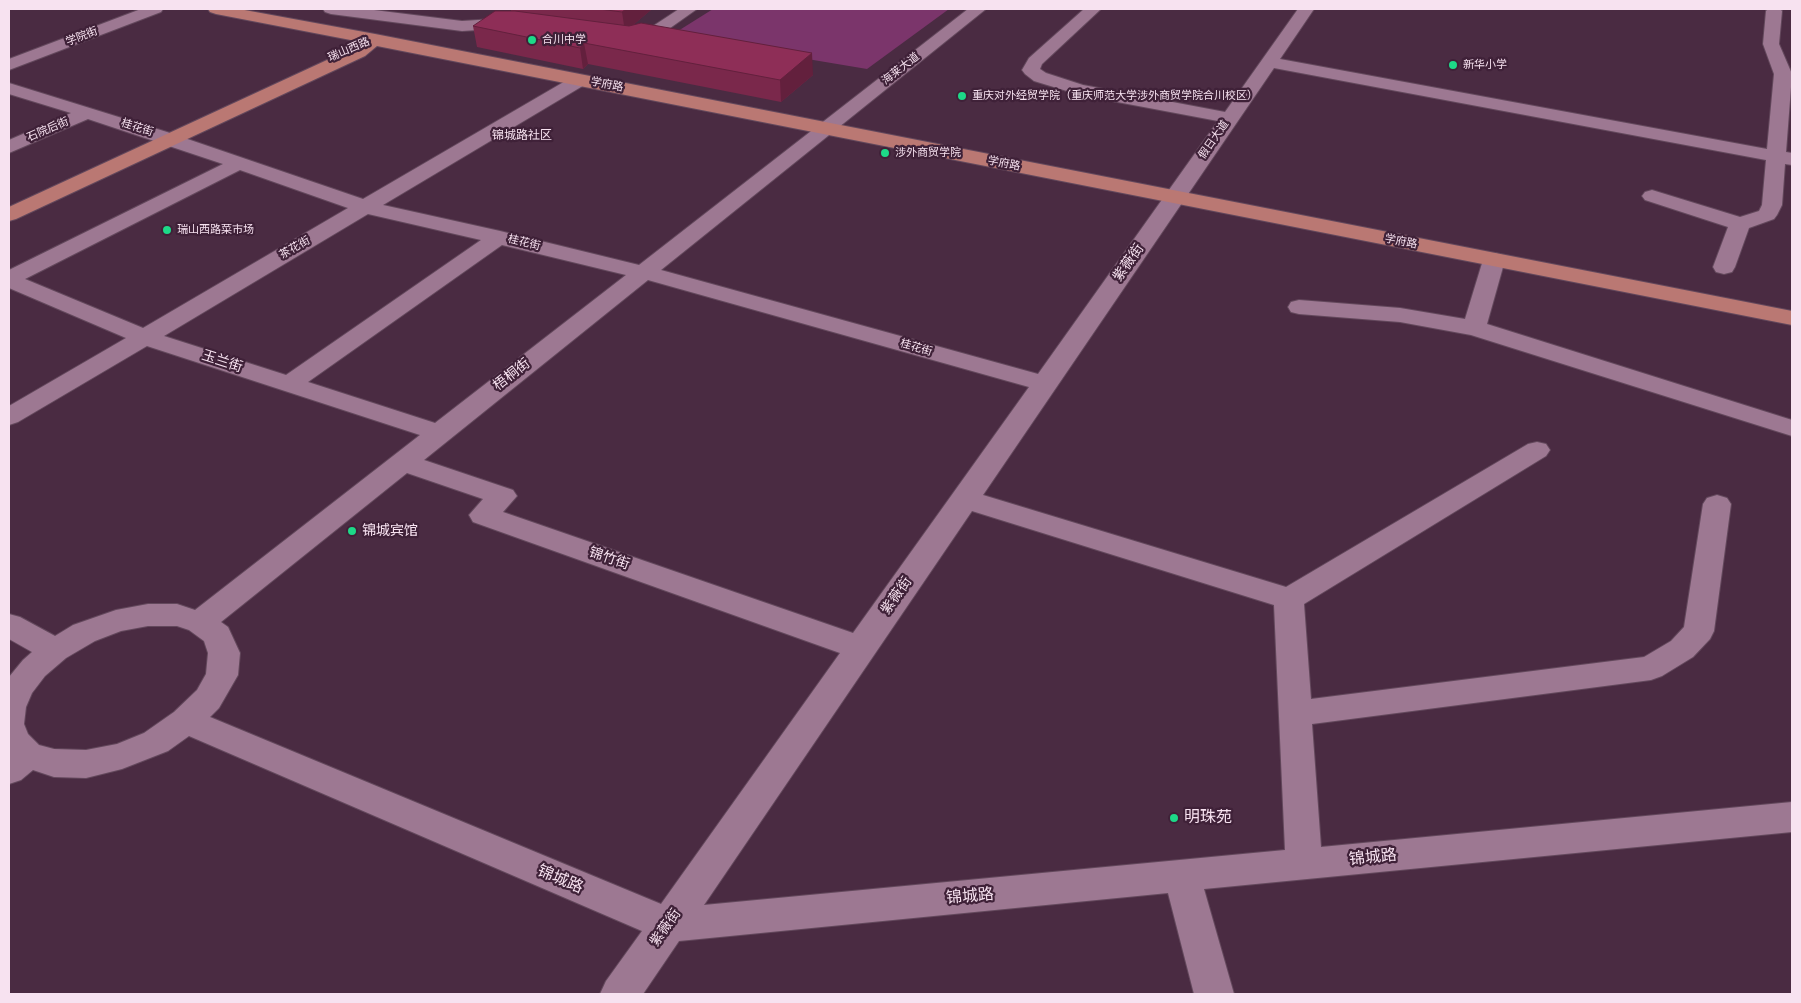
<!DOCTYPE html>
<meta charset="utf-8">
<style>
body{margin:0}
#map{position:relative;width:1801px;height:1003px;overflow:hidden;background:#4a2b42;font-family:"Sofia Sans Condensed",sans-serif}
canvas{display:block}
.frame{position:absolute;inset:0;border:10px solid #f7e2f0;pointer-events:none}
</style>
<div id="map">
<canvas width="1801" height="1003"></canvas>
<div class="frame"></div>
</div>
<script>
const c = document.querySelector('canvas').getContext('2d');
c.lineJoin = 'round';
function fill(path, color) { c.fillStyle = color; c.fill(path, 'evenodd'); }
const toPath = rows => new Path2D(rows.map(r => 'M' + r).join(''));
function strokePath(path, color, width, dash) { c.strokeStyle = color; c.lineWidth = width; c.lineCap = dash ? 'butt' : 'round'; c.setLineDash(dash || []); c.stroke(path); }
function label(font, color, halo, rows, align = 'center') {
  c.font = font + ' "Sofia Sans Condensed","Noto Sans SC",sans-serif'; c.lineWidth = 4.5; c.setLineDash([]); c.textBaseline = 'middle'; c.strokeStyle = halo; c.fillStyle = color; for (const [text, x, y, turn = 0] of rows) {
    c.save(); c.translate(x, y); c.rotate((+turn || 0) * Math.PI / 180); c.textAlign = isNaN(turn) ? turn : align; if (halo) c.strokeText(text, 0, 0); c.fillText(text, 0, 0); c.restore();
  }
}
fill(toPath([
 [713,9,949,9,867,69,670,36]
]), '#7b356b');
const minor = toPath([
 [141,9,163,9,161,12,9,70,9,59,141,9],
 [323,9,366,9,462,21,510,18,516,20,518,23,516,26,510,28,462,31,331,14,325,12,323,9],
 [679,9,697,9,656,38,647,42,627,45,621,43,619,40,621,37,644,32,679,9],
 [968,9,986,9,661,270,1038,374,1218,121,1080,95,1034,81,1025,74,1022,70,1029,58,1084,9,1101,9,1042,64,1040,69,1046,73,1083,85,1225,112,1298,9,1314,9,1280,59,1767,149,1774,74,1763,44,1766,11,1768,9,1780,9,1782,11,1779,44,1792,74,1786,152,1792,153,1792,165,1785,164,1782,205,1777,215,1774,219,1749,228,1735,267,1732,272,1724,274,1716,272,1713,267,1728,227,1645,200,1642,196,1645,192,1652,190,1740,217,1759,211,1762,205,1766,160,1274,68,983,495,1286,587,1528,444,1537,442,1546,444,1550,450,1546,456,1304,604,1311,699,1644,657,1671,641,1684,627,1703,504,1707,498,1717,495,1727,498,1731,504,1714,631,1710,639,1693,657,1662,676,1651,680,1312,724,1321,847,1792,802,1792,832,1204,889,1234,994,1194,994,1168,893,679,941,643,994,600,994,606,981,642,931,189,736,168,751,122,769,86,778,54,777,33,770,21,780,9,784,9,677,23,660,32,652,9,639,9,614,20,617,55,636,73,625,116,610,148,604,177,604,195,610,420,435,147,346,18,422,9,425,9,406,126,338,9,288,9,270,223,164,88,119,9,153,9,140,71,113,9,94,9,83,167,132,363,199,574,76,580,75,586,76,589,80,586,84,383,205,500,231,639,265,968,9],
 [240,170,348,208,143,328,25,279,240,170],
 [368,214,481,240,286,375,164,336,368,214],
 [502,245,626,275,435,423,308,382,502,245],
 [648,280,1029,387,853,633,503,512,517,496,513,490,424,460,648,280],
 [407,473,483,499,469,515,473,522,840,653,661,904,210,717,219,708,238,675,240,653,228,627,221,622,407,473],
 [972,511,1274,605,1285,850,704,905,972,511],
 [148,626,177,626,189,630,204,641,208,653,206,674,197,690,174,712,144,733,117,744,86,750,54,749,39,745,28,734,24,724,26,707,32,693,45,676,66,658,95,641,121,631,148,626],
 [1494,253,1502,255,1505,260,1487,324,1792,420,1792,436,1471,335,1400,322,1299,314,1291,312,1288,307,1291,302,1299,300,1400,308,1465,319,1483,260,1486,255,1494,253]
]);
const major = toPath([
 [208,9,239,9,375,34,1792,311,1792,325,377,46,365,56,16,219,9,221,9,207,353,48,361,42,216,14,210,12,208,9]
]);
strokePath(minor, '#63485c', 2);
strokePath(major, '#63485c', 2);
fill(minor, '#9d7892');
fill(major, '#ba7873');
fill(toPath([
 [511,9,652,9,633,25,813,75,781,102,588,64,583,69,477,47,473,26,511,11]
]), '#7a284b');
fill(toPath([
 [626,9,652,9,625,32,622,12],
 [584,43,588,64,583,69,580,48],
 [812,53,813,75,781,102,780,80]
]), '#63203d');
const building = toPath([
 [599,9,626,9,622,12,599,9],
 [495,11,515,11,629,26,641,23,812,53,780,80,584,43,580,48,473,26,495,11]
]);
fill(building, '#8e2e57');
strokePath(building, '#63203d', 1);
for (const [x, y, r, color] of [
 [532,40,5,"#1dd988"],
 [1453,65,5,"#1dd988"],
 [962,96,5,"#1dd988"],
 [885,153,5,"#1dd988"],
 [167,230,5,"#1dd988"],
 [352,531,5,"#1dd988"],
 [1174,818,5,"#1dd988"]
]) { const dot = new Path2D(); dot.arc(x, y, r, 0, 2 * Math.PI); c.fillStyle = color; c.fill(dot); strokePath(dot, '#3f2138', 2); }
label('11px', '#f7e2f0', '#3f2138', [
 ["学院街",82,37,-21],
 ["瑞山西路",349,50,-23],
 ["海莱大道",901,69,-38],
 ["学府路",607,85,11],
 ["桂花街",137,128,18],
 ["石院后街",48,130,-23],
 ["假日大道",1214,140,-55],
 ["学府路",1004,164,11],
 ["学府路",1401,242,11],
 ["桂花街",524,243,14],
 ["茶花街",295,248,-30],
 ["桂花街",916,348,16]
]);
label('11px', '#f7e2f0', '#3f2138', [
 ["合川中学",542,40],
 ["新华小学",1463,65],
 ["重庆对外经贸学院（重庆师范大学涉外商贸学院合川校区）",972,96],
 ["涉外商贸学院",895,153],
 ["瑞山西路菜市场",177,230]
], 'left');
label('12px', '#f7e2f0', '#3f2138', [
 ["锦城路社区",522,136]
]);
label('14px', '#f7e2f0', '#3f2138', [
 ["紫薇街",1129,263,-55],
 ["玉兰街",222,362,18],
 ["梧桐街",512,375,-38],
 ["锦竹街",609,559,19],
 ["紫薇街",897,596,-55],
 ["紫薇街",666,928,-55]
]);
label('14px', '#f7e2f0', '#3f2138', [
 ["锦城宾馆",362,531]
], 'left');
label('16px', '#f7e2f0', '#3f2138', [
 ["明珠苑",1184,818]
], 'left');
label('16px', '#f7e2f0', '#3f2138', [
 ["锦城路",1373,858,-6],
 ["锦城路",560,880,23],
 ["锦城路",970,897,-5]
]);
</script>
